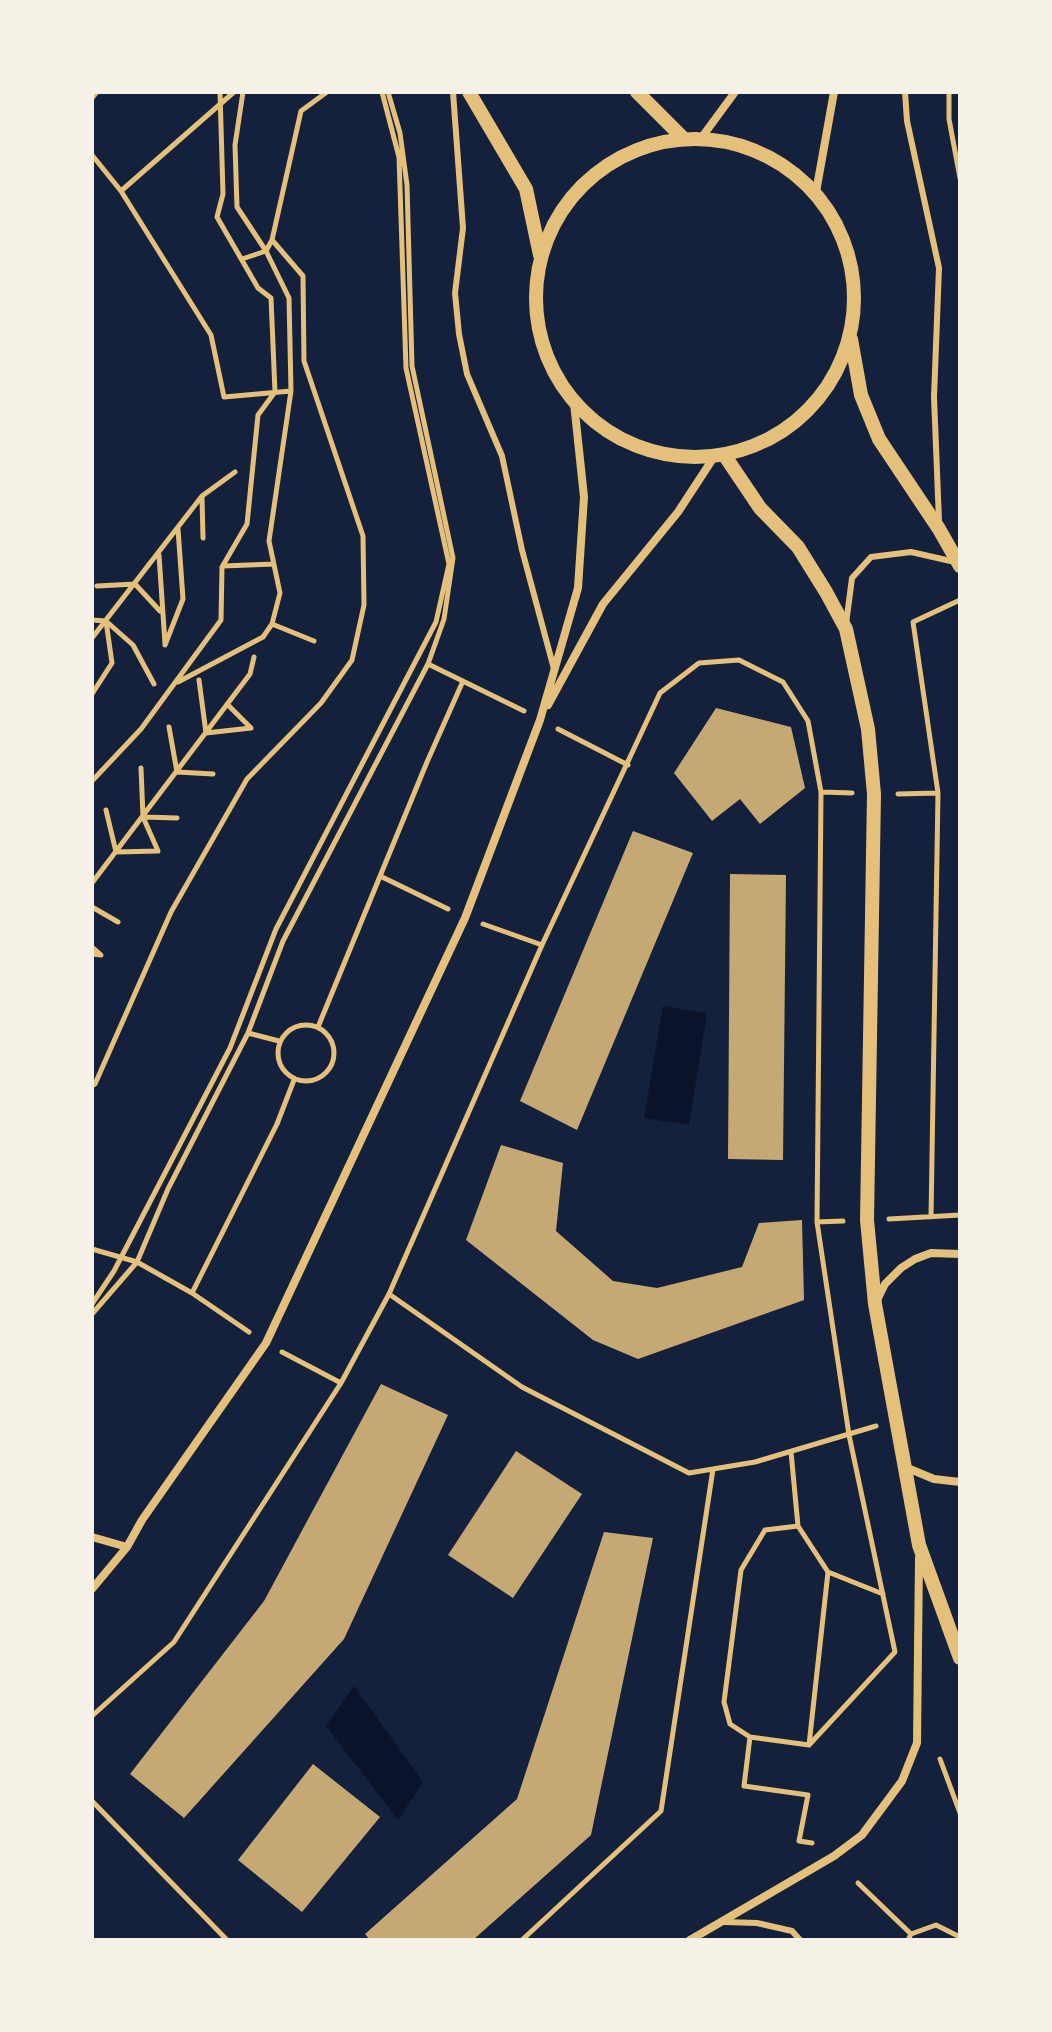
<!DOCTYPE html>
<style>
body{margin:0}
#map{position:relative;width:1052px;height:2032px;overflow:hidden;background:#14213d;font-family:Mulish,sans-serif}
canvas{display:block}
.frame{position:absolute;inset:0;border:94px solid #f6f1e7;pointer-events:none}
</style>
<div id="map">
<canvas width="1052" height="2032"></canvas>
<div class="frame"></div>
</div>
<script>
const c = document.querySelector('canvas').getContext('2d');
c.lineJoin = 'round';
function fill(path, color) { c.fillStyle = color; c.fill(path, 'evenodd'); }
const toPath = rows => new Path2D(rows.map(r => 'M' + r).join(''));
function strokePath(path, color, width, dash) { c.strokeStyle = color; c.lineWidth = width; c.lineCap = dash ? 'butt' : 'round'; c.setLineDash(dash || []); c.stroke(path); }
fill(toPath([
 [663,1006,707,1013,689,1125,644,1118],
 [354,1686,423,1782,398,1820,326,1726]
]), '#0b132b');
fill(toPath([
 [716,708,791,727,805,788,760,824,740,799,712,821,674,773],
 [633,831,693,853,577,1130,520,1101],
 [730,874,786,875,783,1160,728,1159],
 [501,1145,563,1163,556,1231,613,1281,657,1288,742,1267,759,1223,802,1220,804,1300,638,1359,593,1340,466,1240],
 [381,1384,448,1415,344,1639,184,1818,130,1774,264,1601],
 [516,1451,582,1494,513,1598,448,1555],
 [604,1532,653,1538,591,1835,473,1940,370,1940,365,1934,517,1799],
 [313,1764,380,1817,302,1912,238,1860]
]), '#c6a872');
strokePath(toPath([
 [949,92,949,119,960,178],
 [92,98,97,92],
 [92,155,121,191,211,335,224,397,291,391],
 [121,191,234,92],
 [242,259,266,251,272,240,301,111,327,92],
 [202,497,203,538],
 [159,555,165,644],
 [223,566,274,564],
 [97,586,135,584,160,611],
 [92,620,106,621,112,663,92,694],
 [107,622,133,645,154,684],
 [272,624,314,641],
 [92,638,202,496,235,472],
 [165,645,183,599,178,529],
 [428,664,524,711],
 [199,680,206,733,251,728,228,705],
 [178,682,263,637,272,624,280,593,269,541,291,391,289,298,266,251,237,207,235,145,243,92],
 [169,727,177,772,213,774],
 [558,729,628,765],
 [92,781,141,729,221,620,222,567,247,524,258,415,275,392,271,298,258,288,217,217,223,194,220,92],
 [821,792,852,793],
 [898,794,938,793],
 [106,810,116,852,158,851,143,817,141,768],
 [144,817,177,818],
 [380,876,448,909],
 [92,883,250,674,254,657],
 [92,907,118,922],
 [483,924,542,945],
 [92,947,101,955,92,954],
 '278 1053a28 28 0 1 1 56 0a28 28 0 1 1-56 0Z',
 [318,1027,427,762,463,681],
 [248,1033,279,1041],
 [92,1086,95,1084,171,912,247,779,321,703,352,660,364,605,363,536,304,361,303,276,272,240],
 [931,1217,938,793,913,622,960,600],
 [889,1219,960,1215],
 [817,1222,843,1221],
 [92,1249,137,1262,192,1293,249,1332],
 [192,1293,277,1124,294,1080],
 [389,1294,522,1387,689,1473,755,1462,876,1426],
 [92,1304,114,1271,230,1048,276,929,436,622,449,564,406,368,399,157,382,92],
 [92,1314,137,1262,168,1189,248,1033,283,941,428,664,444,619,453,558,412,366,407,185,400,133,388,92],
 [282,1352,341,1383],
 [791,1452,798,1526,765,1530,741,1570,724,1702,730,1724,750,1737,744,1786,808,1795,799,1841,812,1843],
 [828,1572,883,1594],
 [92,1716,174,1642,341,1383,389,1294,542,945,660,693,699,663,739,660,783,682,808,721,821,792,817,1222,849,1435,895,1652,809,1745],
 [750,1737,809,1745,828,1572,798,1526],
 [940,1759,960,1813],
 [92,1801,227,1940],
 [858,1883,911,1934],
 [522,1940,661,1811,713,1469],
 [908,1940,911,1934,936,1925,958,1936,960,1940]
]), '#e5c07b', 5);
strokePath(toPath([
 [453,92,463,228,455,293,459,334,467,374,502,456,522,550,554,669],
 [905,92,907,121,939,268,934,397,939,521],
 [846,624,852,578,871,557,911,552,955,562],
 [724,1922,757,1923,792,1931,800,1940]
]), '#e5c07b', 6);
strokePath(toPath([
 [702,137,735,92],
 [816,192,834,92],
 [548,705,603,604,678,512,714,457],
 [877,1300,885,1284,901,1268,915,1259,931,1253,960,1254],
 [905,1467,934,1479,960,1482],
 [92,1537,127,1547],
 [92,1589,127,1547,142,1520,266,1343,465,918,540,720,578,588,584,497,574,403],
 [690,1940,834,1856,862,1835,902,1781,917,1743,919,1558]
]), '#e5c07b', 8);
strokePath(toPath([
 [469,92,526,189,540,255],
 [637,92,683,138],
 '536 298a159 159 0 1 1 318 0a159 159 0 1 1-318 0Z',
 [851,339,861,395,879,439,939,529,960,566],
 [725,456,760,508,798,547,826,592,846,629,868,729,874,794,867,1220,875,1304,919,1545,960,1658]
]), '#e5c07b', 14);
</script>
